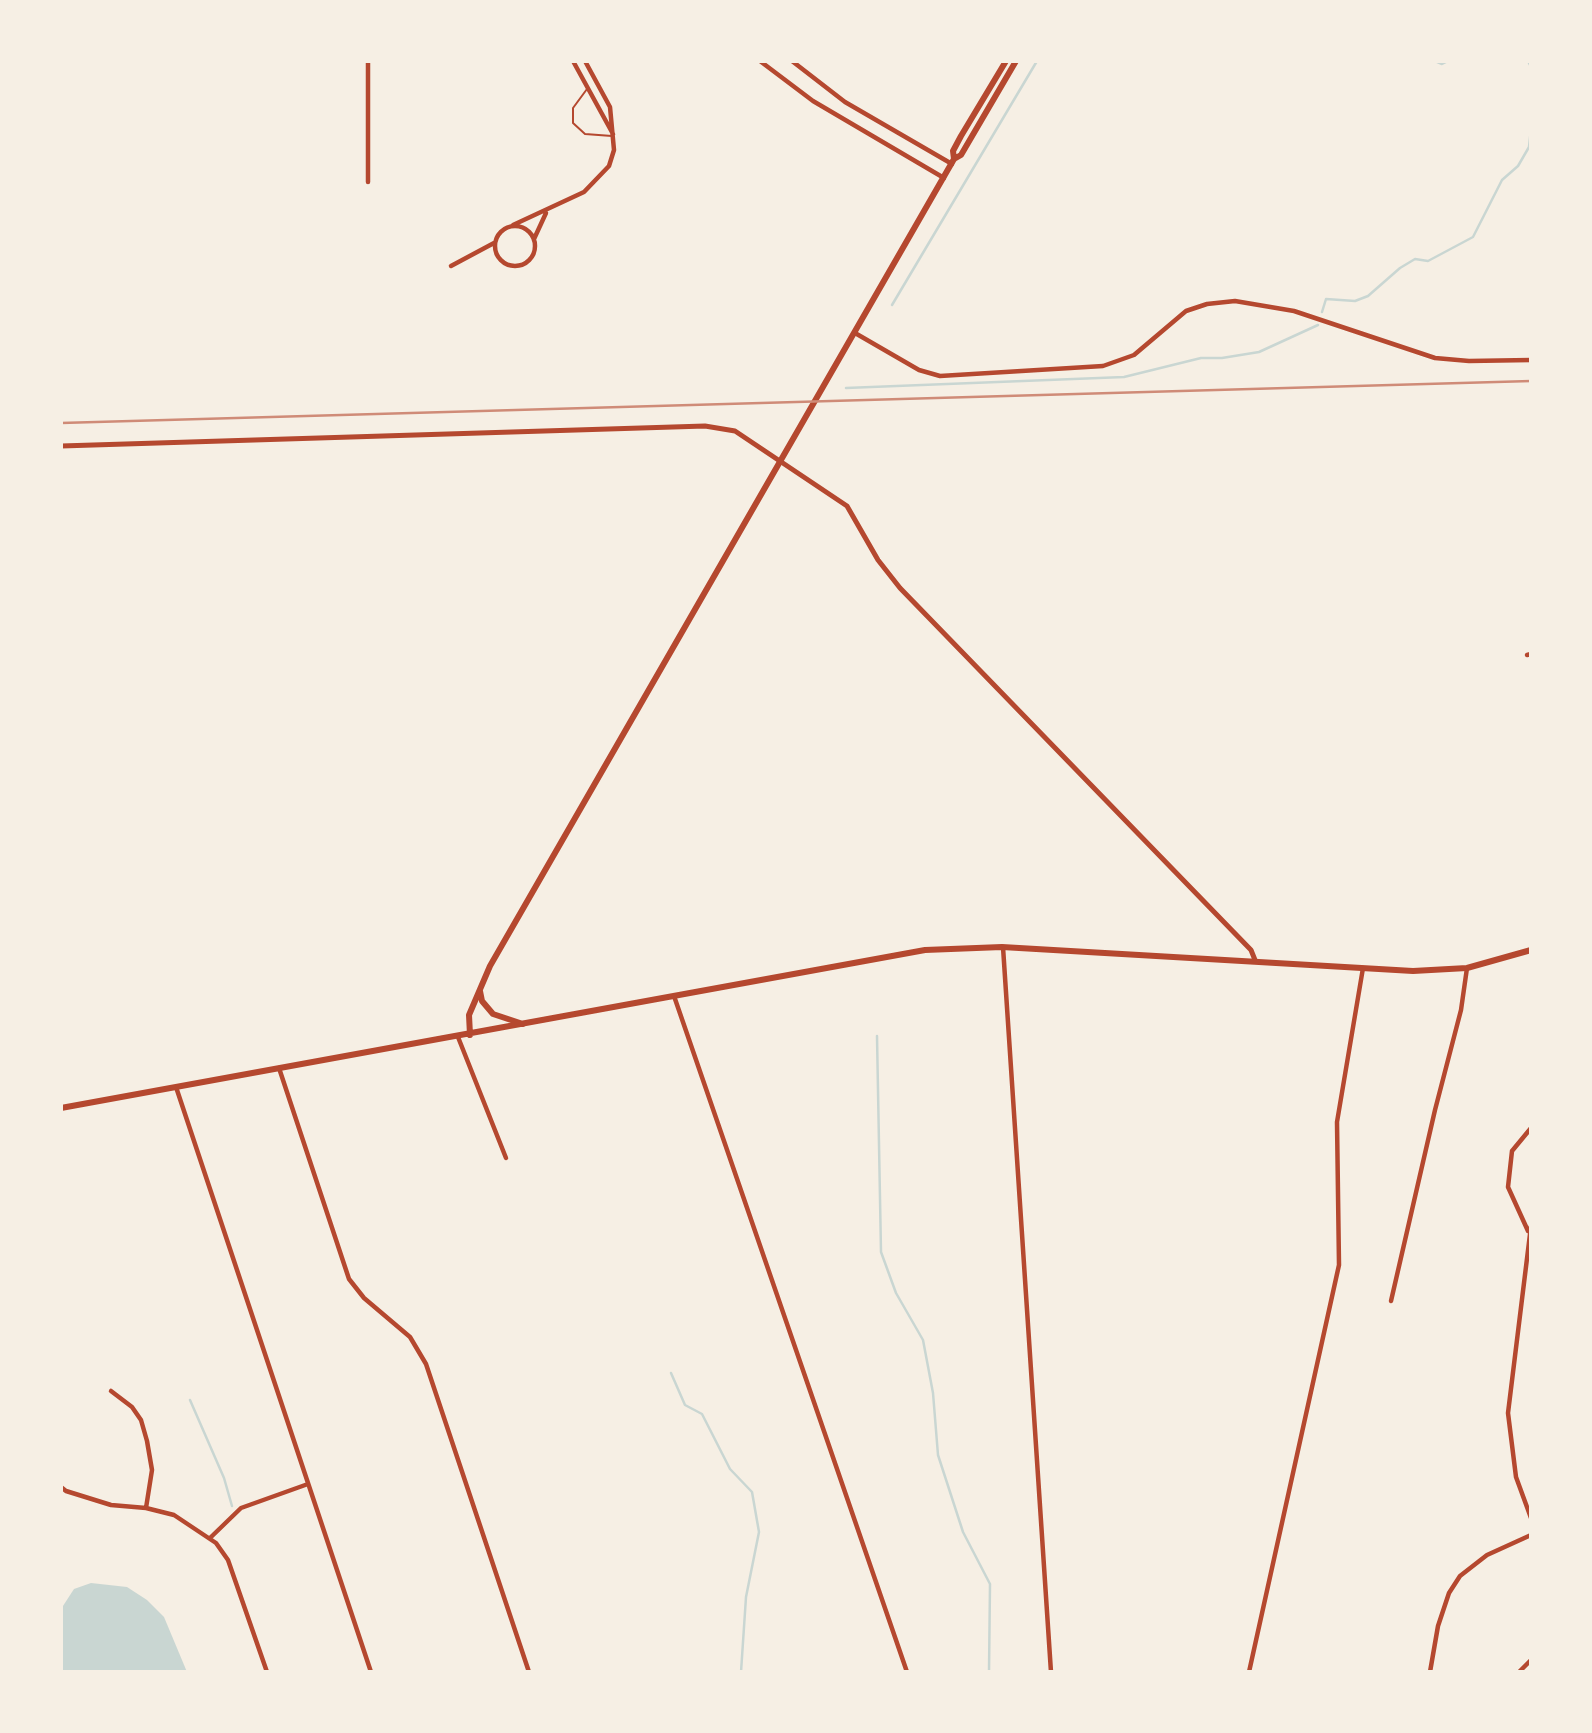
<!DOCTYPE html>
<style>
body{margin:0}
#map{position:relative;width:1592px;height:1733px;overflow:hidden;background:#f6efe4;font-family:Figtree,sans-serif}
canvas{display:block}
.frame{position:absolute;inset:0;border:63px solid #f6efe4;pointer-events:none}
</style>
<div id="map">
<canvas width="1592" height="1733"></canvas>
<div class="frame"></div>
</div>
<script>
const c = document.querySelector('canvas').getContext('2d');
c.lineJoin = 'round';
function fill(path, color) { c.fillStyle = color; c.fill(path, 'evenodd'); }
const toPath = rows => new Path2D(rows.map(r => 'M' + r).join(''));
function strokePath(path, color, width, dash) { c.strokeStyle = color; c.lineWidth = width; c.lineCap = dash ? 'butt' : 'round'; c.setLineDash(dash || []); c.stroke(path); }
fill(toPath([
 [91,1583,127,1587,147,1600,164,1617,187,1672,61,1672,61,1609,74,1589]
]), '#c9d6d2');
strokePath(toPath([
 [1435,61,1442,64,1448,61],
 [1528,61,1531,67],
 [892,305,1037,61],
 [1322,312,1326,299,1355,301,1368,296,1400,268,1415,259,1428,261,1473,237,1502,180,1518,166,1529,147,1531,129],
 [846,388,1124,377,1201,358,1222,358,1259,352,1318,325],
 [877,1036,881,1252,896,1293,923,1340,933,1393,938,1455,963,1532,990,1584,989,1672],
 [671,1373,685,1405,702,1414,730,1469,752,1492,759,1532,746,1597,741,1672],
 [190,1400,224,1478,232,1506]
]), '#c9d6d2', 2.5);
strokePath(toPath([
 [587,89,573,108,573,123,585,134,612,136]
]), '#b5482f', 2);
strokePath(toPath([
 [573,61,613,134],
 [760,61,813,101,944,178],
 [792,61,845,102,952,164],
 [368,182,368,61],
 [513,225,584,192,609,166,614,150,610,107,585,61],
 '495 246a20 20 0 1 1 40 0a20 20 0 1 1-40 0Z',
 [534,239,546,213],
 [451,266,494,243],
 [855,333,919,370,940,376,1103,366,1134,355,1186,311,1207,304,1235,301,1294,311,1435,358,1469,361,1531,360],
 [1527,655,1531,654],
 [1003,947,1051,1672],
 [674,996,907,1672],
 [458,1037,506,1158],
 [279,1068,349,1279,364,1298,410,1337,426,1364,529,1672],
 [176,1087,371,1672],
 [1531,1226,1508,1413,1516,1477,1531,1518],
 [1528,1231,1508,1187,1512,1151,1531,1128],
 [1391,1301,1435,1110,1461,1010,1467,968],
 [111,1391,132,1407,141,1420,147,1441,152,1470,146,1508],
 [61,1487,66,1491,111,1505,146,1508,174,1515,216,1543,228,1560,267,1672],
 [210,1538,241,1508,308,1484],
 [1249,1672,1339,1265,1337,1122,1363,968],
 [1430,1672,1438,1626,1449,1593,1460,1576,1487,1555,1531,1535],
 [1519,1672,1531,1660]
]), '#b5482f', 4.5);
strokePath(toPath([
 [61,446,705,426,735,431,847,506,878,560,900,588,1251,950,1255,960]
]), '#b5482f', 5);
strokePath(toPath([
 [954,159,953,151,961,136,1006,61],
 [480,991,482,1001,493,1014,523,1024],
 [470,1035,469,1015,490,966,954,159,961,155,1016,61],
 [61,1108,925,950,1002,947,1413,971,1467,968,1531,950]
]), '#b5482f', 6);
strokePath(toPath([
 [61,423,1531,381]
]), '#cf8b77', 2.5);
</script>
